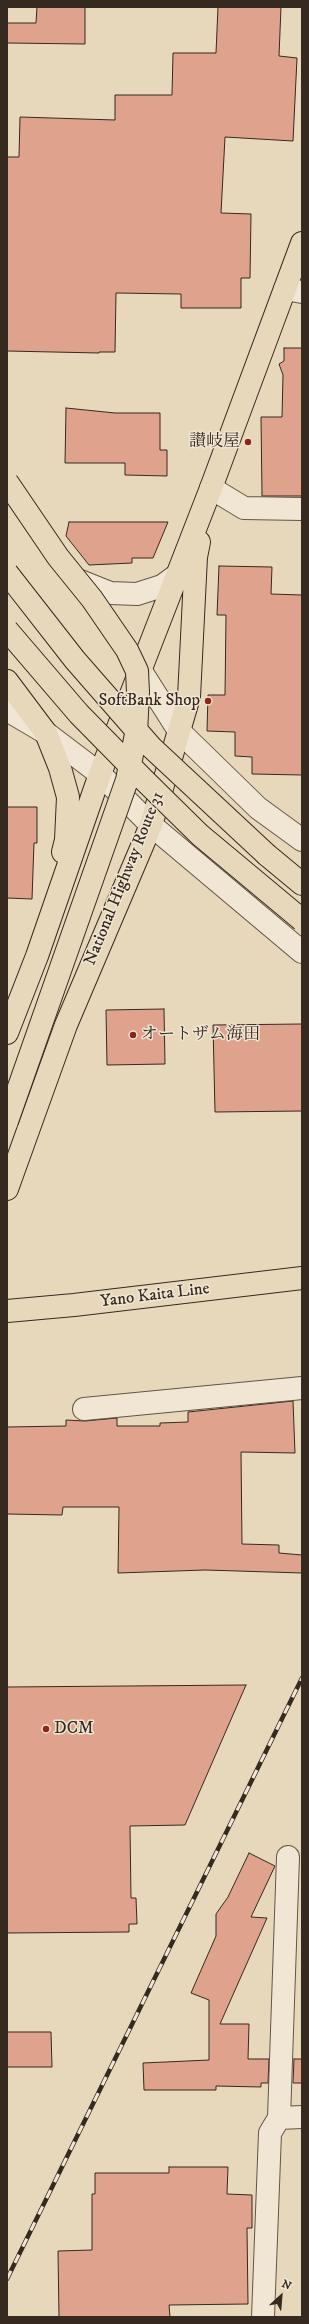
<!DOCTYPE html>
<meta charset="utf-8">
<style>
body{margin:0}
#map{position:relative;width:309px;height:2324px;overflow:hidden;background:#e8d8bb;font-family:"IM FELL DW Pica",serif}
canvas{display:block}
.frame{position:absolute;inset:0;border:8px solid #36291f;pointer-events:none}
.north{position:absolute;left:261px;top:2276px;width:40px;height:40px;-webkit-text-stroke:3px #f0e6d3;paint-order:stroke;rotate:26deg;font-size:11px;font-weight:700;line-height:16px;text-align:center;color:#36291f}
.north::after{content:'';display:block;margin:auto;width:14px;height:18px;background:#36291f;clip-path:polygon(50% 0,100% 100%,50% 72%,0 100%)}
</style>
<div id="map">
<canvas width="309" height="2324"></canvas>
<div class="frame"></div>
<div class="north">N</div>
</div>
<script>
const c = document.querySelector('canvas').getContext('2d');
c.lineJoin = 'round';
function fill(path, color) { c.fillStyle = color; c.fill(path, 'evenodd'); }
const toPath = rows => new Path2D(rows.map(r => 'M' + r).join(''));
function strokePath(path, color, width, dash) { c.strokeStyle = color; c.lineWidth = width; c.lineCap = dash ? 'butt' : 'round'; c.setLineDash(dash || []); c.stroke(path); }
function label(font, color, halo, rows, align = 'center') {
  c.font = font + ' "IM FELL DW Pica","Noto Serif JP",serif'; c.lineWidth = 3; c.setLineDash([]); c.textBaseline = 'middle'; c.strokeStyle = halo; c.fillStyle = color; for (const [text, x, y, turn = 0] of rows) {
    c.save(); c.translate(x, y); c.rotate((+turn || 0) * Math.PI / 180); c.textAlign = isNaN(turn) ? turn : align; if (halo) c.strokeText(text, 0, 0); c.fillText(text, 0, 0); c.restore();
  }
}
const building = toPath([
 [37,7,85,7,85,44,7,43,7,23,36,23,37,7],
 [218,7,281,7,279,56,297,58,293,141,225,137,221,213,251,214,250,278,241,278,241,308,181,308,181,294,116,293,115,352,99,352,99,353,7,351,7,157,19,157,20,117,115,120,115,95,172,95,173,53,216,53,218,7],
 [284,348,302,348,302,496,262,496,261,417,282,417,283,375,279,364,284,361,284,348],
 [66,408,115,413,160,413,160,450,167,450,167,476,125,475,125,463,65,463,66,408],
 [69,522,168,522,153,558,132,558,132,563,89,565,66,536,69,522],
 [219,566,272,567,271,594,302,595,302,775,252,774,252,757,235,756,235,732,207,731,208,695,225,695,226,615,217,615,219,566],
 [7,807,37,807,37,843,34,843,32,899,7,898,7,807],
 [164,1009,165,1064,107,1065,106,1010,164,1009],
 [302,1024,302,1111,215,1112,213,1025,302,1024],
 [293,1401,295,1453,241,1452,242,1544,279,1545,279,1553,302,1555,302,1573,205,1570,118,1573,119,1507,63,1507,62,1515,7,1514,7,1427,66,1426,66,1420,85,1421,117,1418,117,1426,160,1426,160,1423,188,1422,188,1412,293,1401],
 [246,1685,185,1825,130,1826,131,1898,136,1898,137,1924,129,1924,129,1932,7,1933,7,1687,246,1685],
 [249,1853,275,1866,251,1917,267,1918,220,2024,249,2024,248,2059,269,2059,268,2083,261,2083,261,2087,216,2086,216,2090,144,2090,143,2063,209,2060,209,2000,191,1993,216,1936,216,1914,228,1897,249,1853],
 [7,2032,51,2032,52,2067,7,2067,7,2032],
 [294,2059,302,2059,302,2083,293,2083,294,2059],
 [169,2167,228,2167,227,2194,252,2195,252,2228,247,2228,248,2304,169,2305,170,2317,59,2317,58,2251,92,2250,92,2194,95,2194,95,2173,169,2173,169,2167]
]);
fill(building, '#dea28d');
strokePath(building, '#36291f', 1);
const minor = toPath([
 [285,289,302,292],
 [211,488,244,508,302,509],
 [80,581,110,593,137,594,162,586,177,575],
 [132,657,179,731,258,808,302,840],
 [7,710,46,733,100,774,151,825,302,952],
 [84,1409,302,1388],
 [279,2118,288,1857],
 [263,2317,270,2133,279,2118,302,2117]
]);
const major = toPath([
 [7,1311,74,1305,302,1278]
]);
const highway = toPath([
 [7,681,46,733,60,768,68,797,66,840,63,852],
 [267,855,302,884],
 [7,1033,37,956,100,774,211,488,302,243],
 [7,1189,66,1025,151,825,179,731,189,697,196,557,199,542]
]);
strokePath(minor, '#625546', 24);
strokePath(major, '#36291f', 24);
strokePath(highway, '#36291f', 24);
strokePath(minor, '#f0e6d3', 22);
strokePath(major, '#e8d8bb', 22);
strokePath(highway, '#e8d8bb', 22);
const rail = toPath([
 [7,2279,302,1678]
]);
strokePath(rail, '#36291f', 4.5);
strokePath(rail, '#f0e6d3', 3, [9]);
const highwayBridge = toPath([
 [7,482,58,557,92,599,127,650,137,671,138,692,136,734,127,780,7,1121],
 [7,573,75,660,151,747,267,855],
 [7,630,79,714,144,780,200,835,302,920]
]);
strokePath(highwayBridge, '#36291f', 24, []);
strokePath(highwayBridge, '#e8d8bb', 22);
for (const [x, y, r, color] of [
 [248,442,4,"#8f2418"],
 [208,701,4,"#8f2418"],
 [133,1035,4,"#8f2418"],
 [46,1729,4,"#8f2418"]
]) { const dot = new Path2D(); dot.arc(x, y, r, 0, 2 * Math.PI); c.fillStyle = color; c.fill(dot); strokePath(dot, '#f0e6d3', 1.5); }
label('17px', '#36291f', '#f0e6d3', [
 ["讃岐屋",240,442],
 ["SoftBank Shop",200,701],
 ["オートザム海田",141,1035,"left"],
 ["DCM",54,1729,"left"]
], 'right');
label('17px', '#36291f', '#f0e6d3', [
 ["National Highway Route 31",125,879,-68],
 ["Yano Kaita Line",155,1296,-7]
]);
</script>
